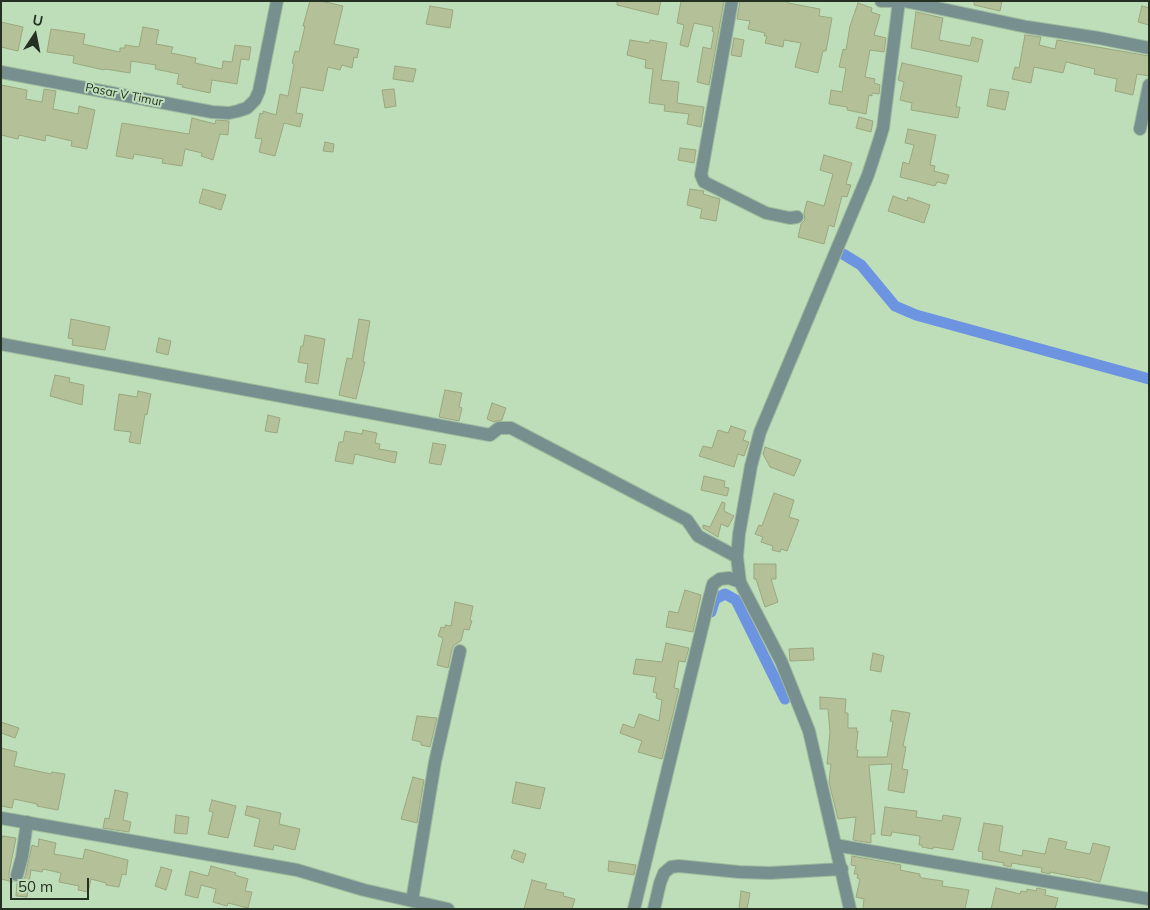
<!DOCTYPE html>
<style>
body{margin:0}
#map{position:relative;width:1150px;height:910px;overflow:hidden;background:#bedeba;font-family:Mulish,sans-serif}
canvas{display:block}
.frame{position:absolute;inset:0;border:2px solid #243022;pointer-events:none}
.north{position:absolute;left:10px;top:10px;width:50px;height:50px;-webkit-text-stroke:4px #bedeba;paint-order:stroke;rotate:11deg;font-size:14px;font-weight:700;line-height:20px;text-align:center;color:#243022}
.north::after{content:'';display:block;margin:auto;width:18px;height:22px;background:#243022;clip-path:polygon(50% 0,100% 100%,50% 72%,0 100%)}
.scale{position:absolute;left:10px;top:878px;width:79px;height:22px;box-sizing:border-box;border:2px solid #243022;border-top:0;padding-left:6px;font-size:15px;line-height:18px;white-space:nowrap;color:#243022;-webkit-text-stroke:4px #bedeba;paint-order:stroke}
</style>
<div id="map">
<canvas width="1150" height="910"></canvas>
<div class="frame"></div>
<div class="north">U</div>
<div class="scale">50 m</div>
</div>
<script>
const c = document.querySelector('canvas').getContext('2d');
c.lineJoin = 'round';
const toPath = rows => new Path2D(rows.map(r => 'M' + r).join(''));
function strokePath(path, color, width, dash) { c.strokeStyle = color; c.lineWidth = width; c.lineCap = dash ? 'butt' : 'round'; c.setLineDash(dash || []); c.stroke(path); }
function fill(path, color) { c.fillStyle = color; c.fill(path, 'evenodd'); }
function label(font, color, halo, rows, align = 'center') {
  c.font = font + ' Mulish,sans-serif'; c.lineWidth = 4; c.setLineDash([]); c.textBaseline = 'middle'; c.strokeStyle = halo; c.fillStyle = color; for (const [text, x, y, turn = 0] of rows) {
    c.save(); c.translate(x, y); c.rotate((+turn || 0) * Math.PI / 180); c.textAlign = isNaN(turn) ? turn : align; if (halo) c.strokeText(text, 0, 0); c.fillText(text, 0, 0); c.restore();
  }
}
strokePath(toPath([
 [843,254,861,265,895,306,916,315,1149,379],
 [711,612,715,599,725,594,736,600,785,699]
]), '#6c94e0', 11);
const building = toPath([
 [310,1,321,1,343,6,334,44,359,49,357,58,354,57,352,68,342,65,340,70,328,67,323,91,301,87,296,113,303,114,300,127,284,123,275,156,259,152,262,139,255,138,260,113,263,114,263,111,276,115,280,94,288,96,294,64,292,63,295,51,299,52,305,26,303,26,310,1],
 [617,1,661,1,658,15,617,5,617,1],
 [681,1,724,1,709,85,697,82,703,47,711,49,714,32,712,31,713,27,694,23,688,47,680,45,684,25,677,23,681,1],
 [740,1,788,1,788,3,820,9,819,16,832,18,826,51,823,51,818,73,795,67,801,43,784,40,783,47,765,43,767,36,764,36,765,33,748,29,750,21,737,19,740,1],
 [974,1,1002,1,1000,11,974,5,974,1],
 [858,3,872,8,871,12,880,15,874,35,886,38,884,52,870,50,865,77,875,79,874,83,880,85,879,94,872,93,872,96,869,95,866,114,847,110,847,107,829,104,831,90,842,92,846,68,839,67,843,49,846,50,850,26,858,3],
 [430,6,453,10,450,28,426,24,430,6],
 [1142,6,1149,8,1149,25,1138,22,1142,6],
 [916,12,943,18,939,40,970,46,972,37,983,40,978,62,911,48,916,12],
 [1,22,23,27,18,51,1,47,1,22],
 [143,27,159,30,156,44,173,47,171,53,196,58,195,63,222,69,223,61,232,62,235,45,251,47,249,60,241,59,237,84,212,80,210,93,182,87,183,85,177,84,179,74,155,69,156,65,131,61,130,73,105,69,104,70,73,63,74,56,47,52,51,29,85,34,83,44,120,52,120,48,125,48,125,45,139,47,143,27],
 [1025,35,1041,37,1039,45,1055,49,1057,40,1149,56,1149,76,1137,74,1133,95,1115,91,1117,79,1094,74,1095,69,1066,62,1063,73,1034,67,1031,83,1012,79,1015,67,1019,68,1025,35],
 [734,38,744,40,741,57,731,55,734,38],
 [630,40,649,43,650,40,667,43,661,80,679,82,677,103,704,107,701,127,687,124,689,114,664,111,665,105,649,103,653,69,645,68,646,60,627,55,630,40],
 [902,63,962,76,956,107,960,107,958,118,911,110,912,103,900,100,904,82,898,80,902,63],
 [395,66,416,69,413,82,393,79,395,66],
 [1,85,27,90,26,99,42,102,44,89,56,91,53,109,78,114,79,106,95,110,87,149,71,146,72,141,46,135,45,141,19,135,18,139,1,135,1,85],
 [394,89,396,106,385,108,382,90,394,89],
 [990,89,1009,92,1005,110,987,106,990,89],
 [859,117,873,121,871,132,856,128,859,117],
 [192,118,215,124,216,120,229,121,228,135,220,134,213,160,201,156,202,153,185,149,182,166,162,163,163,159,134,154,133,159,116,156,122,123,189,134,192,118],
 [908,129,936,135,930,165,935,166,934,171,949,175,946,184,937,182,935,186,900,177,903,162,909,164,914,145,905,143,908,129],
 [325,142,334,144,333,152,323,151,325,142],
 [680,148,696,150,694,163,678,160,680,148],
 [824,155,852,163,846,184,851,185,847,197,842,196,834,227,829,225,824,244,798,237,801,224,805,220,804,213,807,201,824,206,833,174,820,170,824,155],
 [203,189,226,195,221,210,199,203,203,189],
 [690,189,704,191,703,194,720,199,716,221,700,218,702,209,687,205,690,189],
 [893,196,907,201,908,197,930,205,924,223,888,211,893,196],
 [71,319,110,327,105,350,72,345,73,339,68,338,71,319],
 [359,319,370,321,363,362,365,362,356,399,339,395,347,358,352,359,359,319],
 [305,335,325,339,318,384,305,382,308,364,298,362,301,346,303,346,305,335],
 [159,338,171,341,168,355,156,352,159,338],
 [55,375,70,378,69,382,84,385,82,405,50,396,55,375],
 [445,390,462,393,459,407,462,408,459,421,439,417,445,390],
 [138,391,151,394,147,415,145,414,140,444,129,442,131,432,114,430,119,394,137,397,138,391],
 [492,403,506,408,502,420,494,422,487,419,492,403],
 [268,415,280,418,277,433,265,431,268,415],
 [731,426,746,431,743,440,749,442,744,456,738,454,734,467,699,456,703,446,712,448,718,430,728,433,731,426],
 [363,430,377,433,375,443,380,444,379,449,397,452,395,463,355,454,353,464,335,461,339,442,343,442,345,431,362,434,363,430],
 [433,443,446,445,441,465,429,463,433,443],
 [765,447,801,460,794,476,770,467,763,454,765,447],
 [704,476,725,481,724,487,729,488,727,496,701,490,704,476],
 [774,493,794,500,789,517,799,520,787,551,781,549,780,552,772,550,773,546,761,542,763,537,755,534,759,525,762,526,774,493],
 [722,502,725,503,724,511,734,516,728,527,721,524,718,537,703,528,703,525,710,527,722,502],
 [754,564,776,564,776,579,771,579,778,602,765,607,756,579,754,579,754,564],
 [685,590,701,595,693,632,666,627,669,611,678,613,685,590],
 [455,602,473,606,470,620,472,621,469,630,464,629,461,641,454,645,452,649,448,668,437,665,443,638,438,636,441,627,445,628,445,625,451,626,455,602],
 [666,643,689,648,685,662,679,661,674,688,679,689,662,759,638,752,642,741,620,733,623,724,634,728,639,714,659,721,662,700,656,698,657,693,653,692,656,677,633,674,636,659,662,662,666,643],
 [813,648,814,660,790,661,789,649,813,648],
 [873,653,884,656,881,672,870,670,873,653],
 [820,697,846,699,845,713,848,713,848,728,857,728,856,731,858,731,856,750,858,750,857,757,887,757,893,722,890,721,892,710,910,713,903,746,906,747,902,769,908,770,904,793,888,790,892,764,869,765,875,834,871,834,871,843,853,840,856,817,838,819,829,782,831,764,827,764,830,732,828,709,820,709,820,697],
 [417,716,437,718,430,747,421,745,421,742,412,740,417,716],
 [1,722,19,728,15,738,1,733,1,722],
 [1,748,17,752,14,766,51,774,52,772,65,774,58,810,37,806,37,804,14,799,12,808,1,806,1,748],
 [413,777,424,780,417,823,401,819,413,777],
 [516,782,545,788,540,809,512,803,516,782],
 [115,790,128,793,123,820,131,822,129,832,103,828,105,818,109,819,115,790],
 [212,800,236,806,228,838,208,834,213,812,209,811,212,800],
 [247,806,281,813,279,824,300,829,295,850,274,845,273,850,254,846,260,819,245,815,247,806],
 [885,807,917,811,916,817,942,821,943,815,961,818,953,850,933,847,933,849,922,847,922,845,919,845,920,836,892,832,891,836,881,835,885,807],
 [176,815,189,817,187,834,174,833,176,815],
 [984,823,1003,826,999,851,1022,856,1023,850,1045,854,1049,838,1067,842,1065,849,1090,854,1093,843,1110,847,1100,882,1081,877,1080,878,1050,872,1050,874,1041,872,1042,868,1012,863,1011,867,1003,865,1004,863,982,859,983,852,978,851,984,823],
 [3,836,16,838,9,873,9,877,13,882,1,879,1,840,3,836],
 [39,839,56,843,54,854,83,859,85,849,128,860,126,875,122,874,119,887,106,885,106,883,91,879,88,892,78,890,79,886,59,882,61,873,43,869,42,872,31,870,27,897,16,896,17,883,22,881,25,877,32,845,38,847,39,839],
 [514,850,526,854,523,863,511,858,514,850],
 [852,856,901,865,900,870,920,874,920,877,922,878,943,881,942,886,969,890,965,909,863,909,864,899,856,897,860,879,857,878,858,874,854,874,856,866,851,865,852,856],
 [609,861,636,865,634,875,608,871,609,861],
 [211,866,236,873,235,875,248,879,245,891,252,892,248,908,228,903,227,906,213,902,216,889,201,885,198,898,185,895,190,871,208,876,211,866],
 [161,867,172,870,166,890,155,886,161,867],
 [532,880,547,884,545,889,564,893,563,896,575,899,572,909,524,909,532,880],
 [996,888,1020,894,1021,891,1027,892,1027,889,1036,891,1037,888,1046,890,1045,895,1058,898,1055,909,991,909,996,888],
 [741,891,750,893,747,909,739,909,741,891]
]);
fill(building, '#b4c198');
strokePath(building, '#9aa77e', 1);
const minor = toPath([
 [732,1,701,175,704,182,766,213,790,218,797,217],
 [881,1,896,1],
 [904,1,1027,27,1099,38,1149,48],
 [1,72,212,112,229,113,238,111,247,108,255,100,259,91,277,1],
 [1140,129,1149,85],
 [1,344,490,435,499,428,511,428,687,520,698,536,737,557],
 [1,818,297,870,364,890,448,909],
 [835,845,1149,899],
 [17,875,22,857,27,822],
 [412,901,435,762,460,651],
 [634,909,710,595,713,584,720,579,729,578,740,582],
 [654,909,660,883,664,873,671,867,679,866,739,872,770,873,842,869],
 [850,909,809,731,781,661,740,582,737,557,739,534,751,466,760,432,868,175,880,138,883,128,899,1]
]);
strokePath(minor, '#9fbb9c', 14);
strokePath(minor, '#788f90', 12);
label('12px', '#243022', '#bedeba', [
 ["Pasar V Timur",124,95,11]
]);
</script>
